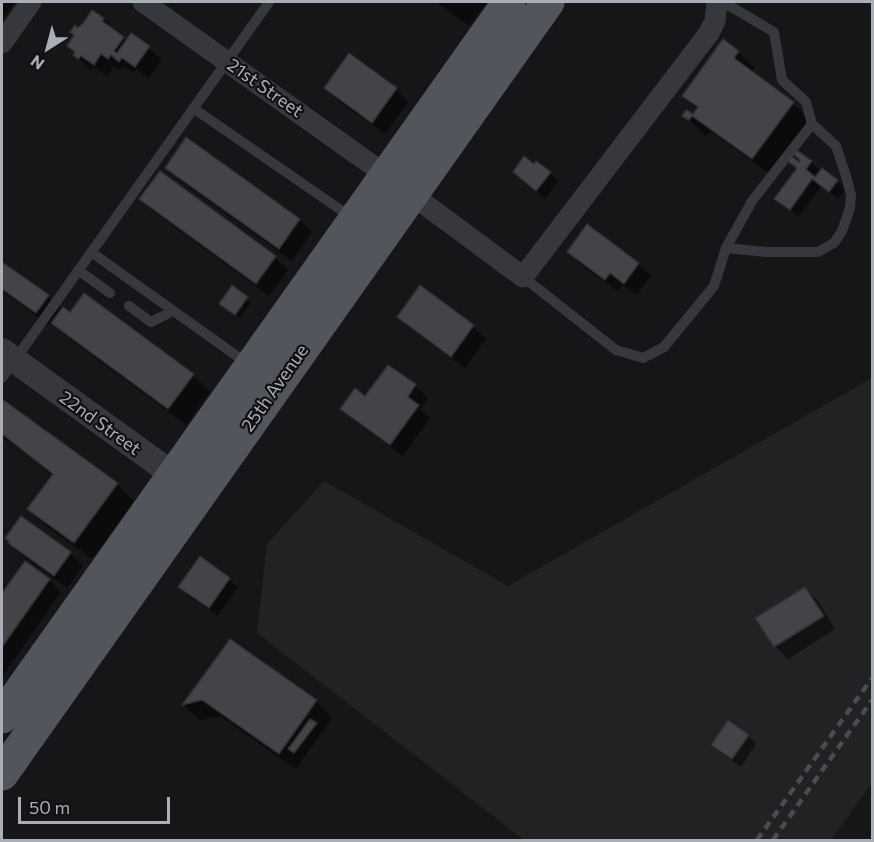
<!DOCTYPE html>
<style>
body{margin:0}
#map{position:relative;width:874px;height:842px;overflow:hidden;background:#161618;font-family:Commissioner,sans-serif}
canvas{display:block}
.frame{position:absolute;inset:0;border:3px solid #a9aeb7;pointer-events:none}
.north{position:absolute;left:18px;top:18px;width:60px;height:60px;-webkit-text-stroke:4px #111113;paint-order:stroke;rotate:216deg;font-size:16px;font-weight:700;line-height:24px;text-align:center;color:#a9aeb7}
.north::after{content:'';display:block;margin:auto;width:21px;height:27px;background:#a9aeb7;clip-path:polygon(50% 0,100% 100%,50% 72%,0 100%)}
.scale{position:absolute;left:18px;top:797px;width:152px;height:27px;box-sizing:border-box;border:3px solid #a9aeb7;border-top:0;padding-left:8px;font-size:18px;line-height:21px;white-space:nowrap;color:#a9aeb7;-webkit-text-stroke:4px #111113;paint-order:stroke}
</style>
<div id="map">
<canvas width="874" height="842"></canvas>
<div class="frame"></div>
<div class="north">N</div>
<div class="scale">50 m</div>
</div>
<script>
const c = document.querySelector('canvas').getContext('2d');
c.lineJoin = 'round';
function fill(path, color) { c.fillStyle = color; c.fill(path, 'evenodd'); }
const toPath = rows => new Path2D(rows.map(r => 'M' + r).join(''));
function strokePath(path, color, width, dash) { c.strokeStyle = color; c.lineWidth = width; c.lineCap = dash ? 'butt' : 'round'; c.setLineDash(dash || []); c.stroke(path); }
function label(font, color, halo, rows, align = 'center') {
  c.font = font + ' Commissioner,sans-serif'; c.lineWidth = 4.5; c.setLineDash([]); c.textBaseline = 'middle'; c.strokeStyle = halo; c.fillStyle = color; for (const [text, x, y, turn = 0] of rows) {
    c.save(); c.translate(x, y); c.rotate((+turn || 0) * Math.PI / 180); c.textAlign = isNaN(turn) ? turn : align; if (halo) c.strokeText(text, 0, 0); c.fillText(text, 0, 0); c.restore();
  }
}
fill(toPath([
 [872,378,872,783,831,840,524,840,257,633,267,544,324,481,508,586]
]), '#222225');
fill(toPath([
 [2,2,15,2,2,20],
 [436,2,487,2,469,26],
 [103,19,127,42,149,48,162,60,148,79,136,69,133,73,124,67,121,71,114,66,107,76,94,67,91,71,75,55,76,53,69,46,78,30],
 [738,52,755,68,751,73,793,103,809,120,770,174,710,131,706,136,684,115,687,112,693,116,698,110,684,96],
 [326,88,396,89,409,102,385,134,338,101],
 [187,139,300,220,312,232,292,261,179,180,167,168],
 [788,160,799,164,811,162,821,172,837,181,845,189,838,199,821,186,799,217,776,199,798,169],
 [515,172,550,173,558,181,545,199],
 [160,173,275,258,288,270,269,296,154,212,141,199],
 [568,252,638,264,651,276,637,295,623,285,618,291,581,265],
 [2,264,48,297,62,311,71,314,84,295,193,375,210,392,186,425,70,339,52,321,49,325,2,291],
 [421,287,473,326,486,339,465,368,412,329,399,316],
 [232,288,251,302,240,318,224,307],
 [388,367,415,386,428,398,420,409,430,418,403,456,355,421,342,409,366,398],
 [2,401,117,484,134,501,92,559,46,526,29,509,53,477,38,463,2,437],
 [21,518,70,553,83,566,67,588,23,556,10,543],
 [200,558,229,579,238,587,218,616,188,595,180,587],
 [25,563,49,580,61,592,2,677,2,596],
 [805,589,818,601,835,629,788,659,775,646],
 [230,641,316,701,332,718,296,769,220,716,200,721,184,705],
 [748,736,756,744,741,767,721,753,713,745]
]), '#0007');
const building = toPath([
 [92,10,104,18,102,21,124,37,114,51,117,53,131,33,150,46,135,67,122,58,119,62,111,55,108,59,101,54,94,65,81,56,78,59,73,55,75,52,67,46,74,35,70,32,75,25,78,28,84,22,92,10],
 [723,39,739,51,734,58,794,102,752,159,692,116,689,120,682,116,686,110,693,114,698,107,682,96,723,39],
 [349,53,397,88,372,123,324,88,349,53],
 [186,137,300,219,279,249,165,168,186,137],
 [795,149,812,161,806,169,815,177,822,168,838,180,829,192,812,179,790,210,774,199,797,168,786,160,790,155,799,162,800,160,792,153,795,149],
 [524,156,534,164,536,161,551,172,536,191,513,172,524,156],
 [160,171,276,256,256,284,139,199,160,171],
 [587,224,639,263,624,284,610,273,605,280,567,252,587,224],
 [2,262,49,295,36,313,2,289,2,262],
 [232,285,248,297,235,315,219,304,232,285],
 [420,285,474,325,451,357,397,317,420,285],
 [84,293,194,374,168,409,51,323,63,307,70,312,84,293],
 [388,365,416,384,408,397,419,405,390,445,340,409,355,388,365,396,388,365],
 [2,399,118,483,74,543,27,509,53,474,2,434,2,399],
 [21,516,71,552,54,576,8,543,10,542,5,538,21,516],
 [200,556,230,578,209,608,178,587,200,556],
 [25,561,50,579,2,647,2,593,25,561],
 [805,587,824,616,774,647,755,618,805,587],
 [230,639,317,700,279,754,202,700,182,705,230,639],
 [310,719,317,723,294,753,288,749,310,719],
 [728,720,749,735,732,759,711,745,728,720]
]);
fill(building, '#434448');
strokePath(building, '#303034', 1.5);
strokePath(toPath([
 [193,108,351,217],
 [726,248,766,252,818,252,834,243,842,231,850,208,851,195,846,176,836,146,812,124],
 [91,252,248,364],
 [78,270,110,293],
 [523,277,616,350,643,358,664,347,714,286,726,248,752,201,812,124,806,102,782,80,774,32,723,2],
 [129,306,151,322,173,311],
 [2,378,269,2]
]), '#37383d', 10);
strokePath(toPath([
 [143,2,386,175],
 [2,43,31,2],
 [411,194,523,277,709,33,715,21,717,2]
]), '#37383d', 21);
strokePath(toPath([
 [2,351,189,486]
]), '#37383d', 26);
strokePath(toPath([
 [2,717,509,2],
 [2,774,548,2]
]), '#53555c', 33);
strokePath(toPath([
 [757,840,872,678],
 [773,840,872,700]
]), '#4a4c52', 4.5, [8, 6]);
label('18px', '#a9aeb7', '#111113', [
 ["21st Street",265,88,35],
 ["25th Avenue",275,388,-55],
 ["22nd Street",100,423,36]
]);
</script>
